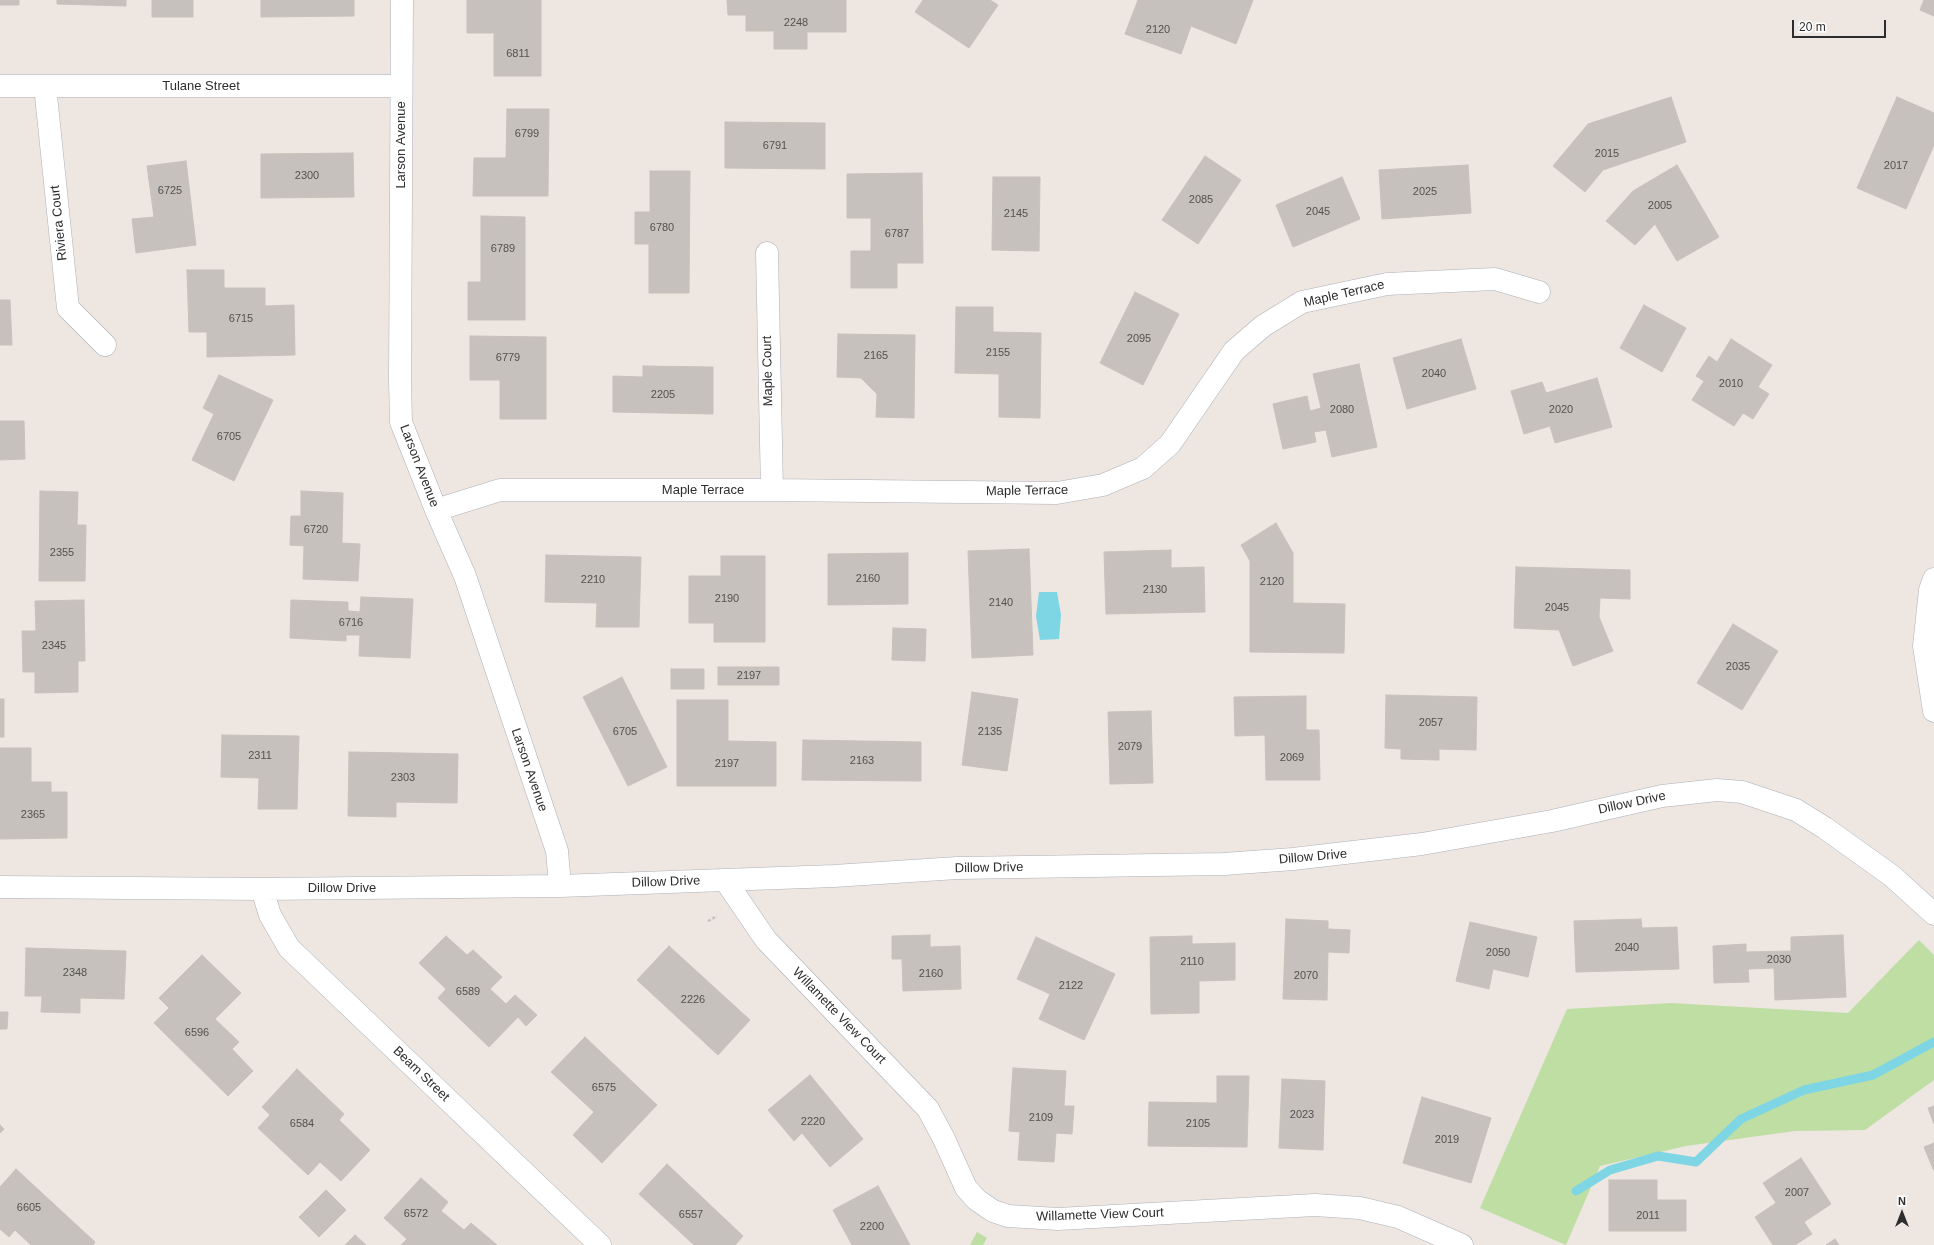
<!DOCTYPE html>
<style>
body{margin:0}
#map{position:relative;width:1934px;height:1245px;overflow:hidden;background:#ede6e1;font-family:Helvetica,sans-serif}
canvas{display:block}
.north{position:absolute;left:1882px;top:1193px;width:40px;height:40px;-webkit-text-stroke:3px #fff;paint-order:stroke;rotate:0deg;font-size:11px;font-weight:700;line-height:16px;text-align:center;color:#2d2d2d}
.north::after{content:'';display:block;margin:auto;width:14px;height:18px;background:#2d2d2d;clip-path:polygon(50% 0,100% 100%,50% 72%,0 100%)}
.scale{position:absolute;left:1792px;top:20px;width:94px;height:18px;box-sizing:border-box;border:2px solid #2d2d2d;border-top:0;padding-left:5px;font-size:12px;line-height:14px;white-space:nowrap;color:#2d2d2d;-webkit-text-stroke:3px #fff;paint-order:stroke}
</style>
<div id="map">
<canvas width="1934" height="1245"></canvas>
<div class="north">N</div>
<div class="scale">20 m</div>
</div>
<script>
const c = document.querySelector('canvas').getContext('2d');
c.lineJoin = 'round';
function fill(path, color) { c.fillStyle = color; c.fill(path, 'evenodd'); }
const toPath = rows => new Path2D(rows.map(r => 'M' + r).join(''));
function strokePath(path, color, width, dash) { c.strokeStyle = color; c.lineWidth = width; c.lineCap = dash ? 'butt' : 'round'; c.setLineDash(dash || []); c.stroke(path); }
function label(font, color, halo, rows, align = 'center') {
  c.font = font + ' Helvetica,sans-serif'; c.lineWidth = 3; c.setLineDash([]); c.textBaseline = 'middle'; c.strokeStyle = halo; c.fillStyle = color; for (const [text, x, y, turn = 0] of rows) {
    c.save(); c.translate(x, y); c.rotate((+turn || 0) * Math.PI / 180); c.textAlign = isNaN(turn) ? turn : align; if (halo) c.strokeText(text, 0, 0); c.fillText(text, 0, 0); c.restore();
  }
}
fill(toPath([
 [1919,940,1934,955,1934,1080,1865,1130,1795,1131,1686,1146,1600,1166,1566,1245,1480,1208,1567,1009,1671,1003,1848,1013],
 [977,1232,987,1238,983,1245,970,1245]
]), '#bfdea3');
fill(toPath([
 [1039,592,1057,592,1061,615,1059,639,1040,640,1036,616]
]), '#7ed6e4');
strokePath(toPath([
 [1576,1191,1610,1170,1658,1156,1696,1162,1741,1119,1804,1090,1873,1075,1934,1042]
]), '#7ed6e4', 9);
const building = toPath([
 [0,0,19,0,19,5,0,5,0,0],
 [57,0,126,0,126,6,57,4,57,0],
 [152,0,193,0,193,17,152,17,152,0],
 [261,0,354,0,354,16,261,17,261,0],
 [467,0,541,0,541,76,494,76,494,33,467,33,467,0],
 [727,0,846,0,846,32,807,32,807,49,774,49,774,31,746,31,746,15,728,15,727,0],
 [923,0,990,0,998,5,969,48,915,12,923,0],
 [1138,0,1253,0,1236,44,1191,26,1181,54,1125,34,1138,0],
 [1924,0,1934,0,1934,16,1920,10,1924,0],
 [1671,97,1686,142,1603,170,1585,192,1553,166,1588,124,1671,97],
 [1897,97,1934,113,1934,145,1906,209,1857,188,1897,97],
 [507,109,549,109,548,196,473,196,474,158,506,158,507,109],
 [725,122,825,123,825,169,725,168,725,122],
 [353,153,354,197,261,198,261,154,353,153],
 [1205,156,1241,180,1198,244,1162,220,1205,156],
 [186,161,196,245,136,253,132,219,154,217,147,166,186,161],
 [1468,165,1471,213,1382,219,1379,170,1468,165],
 [1677,165,1719,237,1677,261,1655,224,1635,245,1606,221,1633,191,1677,165],
 [650,171,690,171,689,293,649,293,649,244,635,244,635,212,650,212,650,171],
 [922,173,923,263,897,263,897,288,851,288,851,251,871,251,871,218,847,218,847,174,922,173],
 [993,177,1040,177,1039,251,992,250,993,177],
 [1342,177,1360,219,1293,247,1276,205,1342,177],
 [481,216,525,217,525,320,468,320,468,282,481,282,481,216],
 [187,270,224,270,224,288,265,288,265,306,294,305,295,355,207,357,207,332,189,332,187,270],
 [1135,292,1179,314,1143,385,1100,363,1135,292],
 [0,300,10,300,12,345,0,345,0,300],
 [1644,305,1686,328,1662,372,1620,348,1644,305],
 [956,307,993,307,993,332,1041,333,1040,418,999,417,999,374,955,373,956,307],
 [838,334,915,335,914,418,876,417,877,394,861,378,837,377,838,334],
 [470,336,546,337,546,419,500,419,500,380,470,380,470,336],
 [1461,339,1476,389,1407,409,1393,358,1461,339],
 [1731,339,1772,365,1758,387,1769,394,1753,419,1743,413,1734,426,1692,400,1704,381,1696,376,1709,356,1717,362,1731,339],
 [1359,364,1377,447,1332,457,1326,430,1314,432,1316,442,1283,449,1273,404,1307,396,1310,411,1321,408,1313,374,1359,364],
 [643,366,713,367,713,414,613,412,613,376,643,377,643,366],
 [219,375,273,400,234,481,192,460,214,414,203,408,219,375],
 [1597,378,1612,427,1555,443,1550,426,1524,434,1511,391,1542,382,1546,393,1597,378],
 [0,421,24,421,25,459,0,460,0,421],
 [40,491,78,492,77,525,86,525,85,581,39,581,40,491],
 [301,491,343,493,342,543,360,544,358,581,303,579,304,546,290,545,291,516,301,516,301,491],
 [1276,523,1293,553,1293,603,1345,604,1344,653,1250,652,1250,561,1241,545,1276,523],
 [1029,549,1033,655,972,658,968,551,1029,549],
 [1171,550,1171,568,1204,567,1205,612,1106,614,1104,552,1171,550],
 [908,553,908,604,828,605,828,554,908,553],
 [546,555,641,557,639,627,596,627,597,603,545,602,546,555],
 [721,556,765,556,765,642,714,642,714,623,689,623,689,576,721,576,721,556],
 [1516,567,1630,570,1630,599,1600,598,1599,617,1613,651,1573,666,1559,630,1514,628,1516,567],
 [361,597,413,599,410,658,359,656,360,635,346,635,346,641,290,638,291,600,348,602,348,611,360,612,361,597],
 [84,600,85,661,78,661,78,692,35,693,35,672,23,672,22,631,36,631,35,601,84,600],
 [1733,624,1778,651,1742,710,1697,683,1733,624],
 [893,628,926,629,925,661,892,660,893,628],
 [718,667,779,667,779,685,718,685,718,667],
 [671,669,704,669,704,689,671,689,671,669],
 [622,677,667,767,628,786,583,697,622,677],
 [972,692,1018,699,1007,771,962,765,972,692],
 [1386,695,1477,697,1476,750,1439,749,1439,760,1401,759,1401,749,1385,748,1386,695],
 [1306,696,1306,730,1319,730,1320,780,1266,780,1265,735,1235,736,1234,697,1306,696],
 [0,699,4,699,4,737,0,737,0,699],
 [677,700,728,700,728,741,776,742,776,786,677,786,677,700],
 [1151,711,1153,783,1110,784,1108,712,1151,711],
 [222,735,299,736,297,809,258,809,259,778,221,777,222,735],
 [803,740,921,742,921,781,802,780,803,740],
 [0,748,31,748,31,782,51,782,51,792,67,792,67,838,0,839,0,748],
 [349,752,458,754,457,803,396,802,396,817,348,816,349,752],
 [1286,919,1328,921,1328,929,1350,930,1349,953,1328,952,1327,1000,1283,999,1286,919],
 [1641,919,1642,928,1677,927,1679,969,1576,972,1574,921,1641,919],
 [1470,922,1537,937,1528,977,1493,969,1489,989,1456,981,1470,922],
 [930,935,930,947,960,946,961,989,903,991,902,959,892,959,892,936,930,935],
 [1843,935,1846,997,1775,1000,1774,968,1748,969,1749,982,1714,983,1713,946,1746,944,1746,952,1791,951,1791,937,1843,935],
 [446,936,467,955,473,950,502,977,490,989,506,1004,515,995,537,1015,526,1026,518,1017,489,1047,438,998,446,989,419,963,446,936],
 [1192,936,1192,944,1235,943,1235,980,1199,981,1199,1013,1151,1014,1150,937,1192,936],
 [1036,937,1115,974,1084,1040,1039,1019,1050,994,1017,979,1036,937],
 [669,946,750,1020,718,1055,637,980,669,946],
 [26,948,126,951,124,999,80,998,80,1013,41,1012,42,996,25,996,26,948],
 [202,955,241,993,215,1019,239,1042,232,1049,253,1071,228,1096,154,1023,169,1008,159,998,202,955],
 [0,1012,8,1012,7,1029,0,1029,0,1012],
 [585,1037,657,1105,602,1163,573,1135,594,1112,551,1072,585,1037],
 [1013,1068,1066,1071,1064,1106,1074,1106,1072,1134,1056,1133,1054,1162,1018,1160,1020,1132,1009,1131,1013,1068],
 [297,1069,344,1114,339,1120,370,1150,341,1181,320,1162,308,1175,258,1128,270,1115,262,1107,297,1069],
 [810,1075,863,1139,830,1167,802,1133,794,1141,768,1110,810,1075],
 [1217,1076,1249,1076,1247,1147,1148,1146,1149,1102,1217,1103,1217,1076],
 [1282,1079,1325,1081,1323,1150,1279,1148,1282,1079],
 [1422,1097,1491,1118,1471,1183,1403,1163,1422,1097],
 [1934,1106,1934,1124,1928,1108,1934,1106],
 [0,1125,4,1129,0,1133,0,1125],
 [1934,1143,1934,1171,1924,1147,1934,1143],
 [1801,1158,1831,1204,1804,1222,1812,1234,1795,1245,1773,1245,1755,1217,1776,1203,1763,1183,1801,1158],
 [667,1164,743,1236,735,1245,694,1245,639,1194,667,1164],
 [16,1169,95,1242,93,1245,31,1245,15,1230,9,1237,0,1229,0,1187,16,1169],
 [421,1178,448,1202,441,1211,464,1230,471,1223,497,1245,401,1245,407,1239,384,1218,421,1178],
 [1609,1180,1657,1180,1657,1200,1686,1200,1686,1231,1609,1231,1609,1180],
 [878,1186,910,1245,852,1245,833,1210,878,1186],
 [326,1190,346,1210,319,1237,299,1217,326,1190],
 [355,1235,366,1245,345,1245,355,1235],
 [1835,1239,1839,1245,1826,1245,1835,1239]
]);
fill(building, '#c6c1bc');
strokePath(building, '#c8c1ba', 1);
const minor = toPath([
 [402,0,400,380,401,422,436,510,465,576,557,851,560,886],
 [0,86,401,86],
 [45,86,68,308,105,345],
 [767,253,772,490],
 [436,510,500,490,772,490,1057,493,1103,485,1143,468,1170,444,1234,351,1263,326,1302,302,1387,284,1495,279,1539,292],
 [1934,579,1930,590,1924,646,1934,711],
 [725,880,766,940,928,1109,944,1139,966,1188,977,1200,993,1211,1008,1216,1058,1219,1315,1205,1360,1208,1398,1217,1462,1245],
 [0,887,262,889,560,886,834,876,957,868,1224,864,1293,859,1422,844,1552,821,1662,796,1717,790,1742,792,1796,810,1825,828,1892,876,1934,914],
 [262,889,270,915,289,948,600,1245]
]);
strokePath(minor, '#adb0b7', 23);
strokePath(toPath([
 [708,921,717,916]
]), '#c4c4c4', 2.5, [3, 2]);
strokePath(minor, '#fff', 22);
label('11px', '#535251', null, [
 ["2248",796,23],
 ["2120",1158,30],
 ["6811",518,54],
 ["6799",527,134],
 ["6791",775,146],
 ["2015",1607,154],
 ["2017",1896,166],
 ["2300",307,176],
 ["6725",170,191],
 ["2025",1425,192],
 ["2085",1201,200],
 ["2005",1660,206],
 ["2045",1318,212],
 ["2145",1016,214],
 ["6780",662,228],
 ["6787",897,234],
 ["6789",503,249],
 ["6715",241,319],
 ["2095",1139,339],
 ["2155",998,353],
 ["2165",876,356],
 ["6779",508,358],
 ["2040",1434,374],
 ["2010",1731,384],
 ["2205",663,395],
 ["2080",1342,410],
 ["2020",1561,410],
 ["6705",229,437],
 ["6720",316,530],
 ["2355",62,553],
 ["2160",868,579],
 ["2210",593,580],
 ["2120",1272,582],
 ["2130",1155,590],
 ["2190",727,599],
 ["2140",1001,603],
 ["2045",1557,608],
 ["6716",351,623],
 ["2345",54,646],
 ["2035",1738,667],
 ["2197",749,676],
 ["2057",1431,723],
 ["6705",625,732],
 ["2135",990,732],
 ["2079",1130,747],
 ["2311",260,756],
 ["2069",1292,758],
 ["2163",862,761],
 ["2197",727,764],
 ["2303",403,778],
 ["2365",33,815],
 ["2040",1627,948],
 ["2050",1498,953],
 ["2030",1779,960],
 ["2110",1192,962],
 ["2348",75,973],
 ["2160",931,974],
 ["2070",1306,976],
 ["2122",1071,986],
 ["6589",468,992],
 ["2226",693,1000],
 ["6596",197,1033],
 ["6575",604,1088],
 ["2023",1302,1115],
 ["2109",1041,1118],
 ["2220",813,1122],
 ["6584",302,1124],
 ["2105",1198,1124],
 ["2019",1447,1140],
 ["2007",1797,1193],
 ["6605",29,1208],
 ["6572",416,1214],
 ["6557",691,1215],
 ["2011",1648,1216],
 ["2200",872,1227]
]);
label('13px', '#2d2d2d', '#fff', [
 ["Tulane Street",201,86],
 ["Larson Avenue",401,145,-90],
 ["Riviera Court",59,223,-96],
 ["Maple Terrace",1344,294,-13],
 ["Maple Court",768,371,-91],
 ["Larson Avenue",419,466,69],
 ["Maple Terrace",703,490],
 ["Maple Terrace",1027,491,-1],
 ["Larson Avenue",529,770,71],
 ["Dillow Drive",1632,803,-12],
 ["Dillow Drive",1313,857,-5],
 ["Dillow Drive",989,868,-1],
 ["Dillow Drive",666,882,-2],
 ["Dillow Drive",342,888],
 ["Willamette View Court",839,1016,46],
 ["Beam Street",421,1074,44],
 ["Willamette View Court",1100,1215,-2]
]);
</script>
